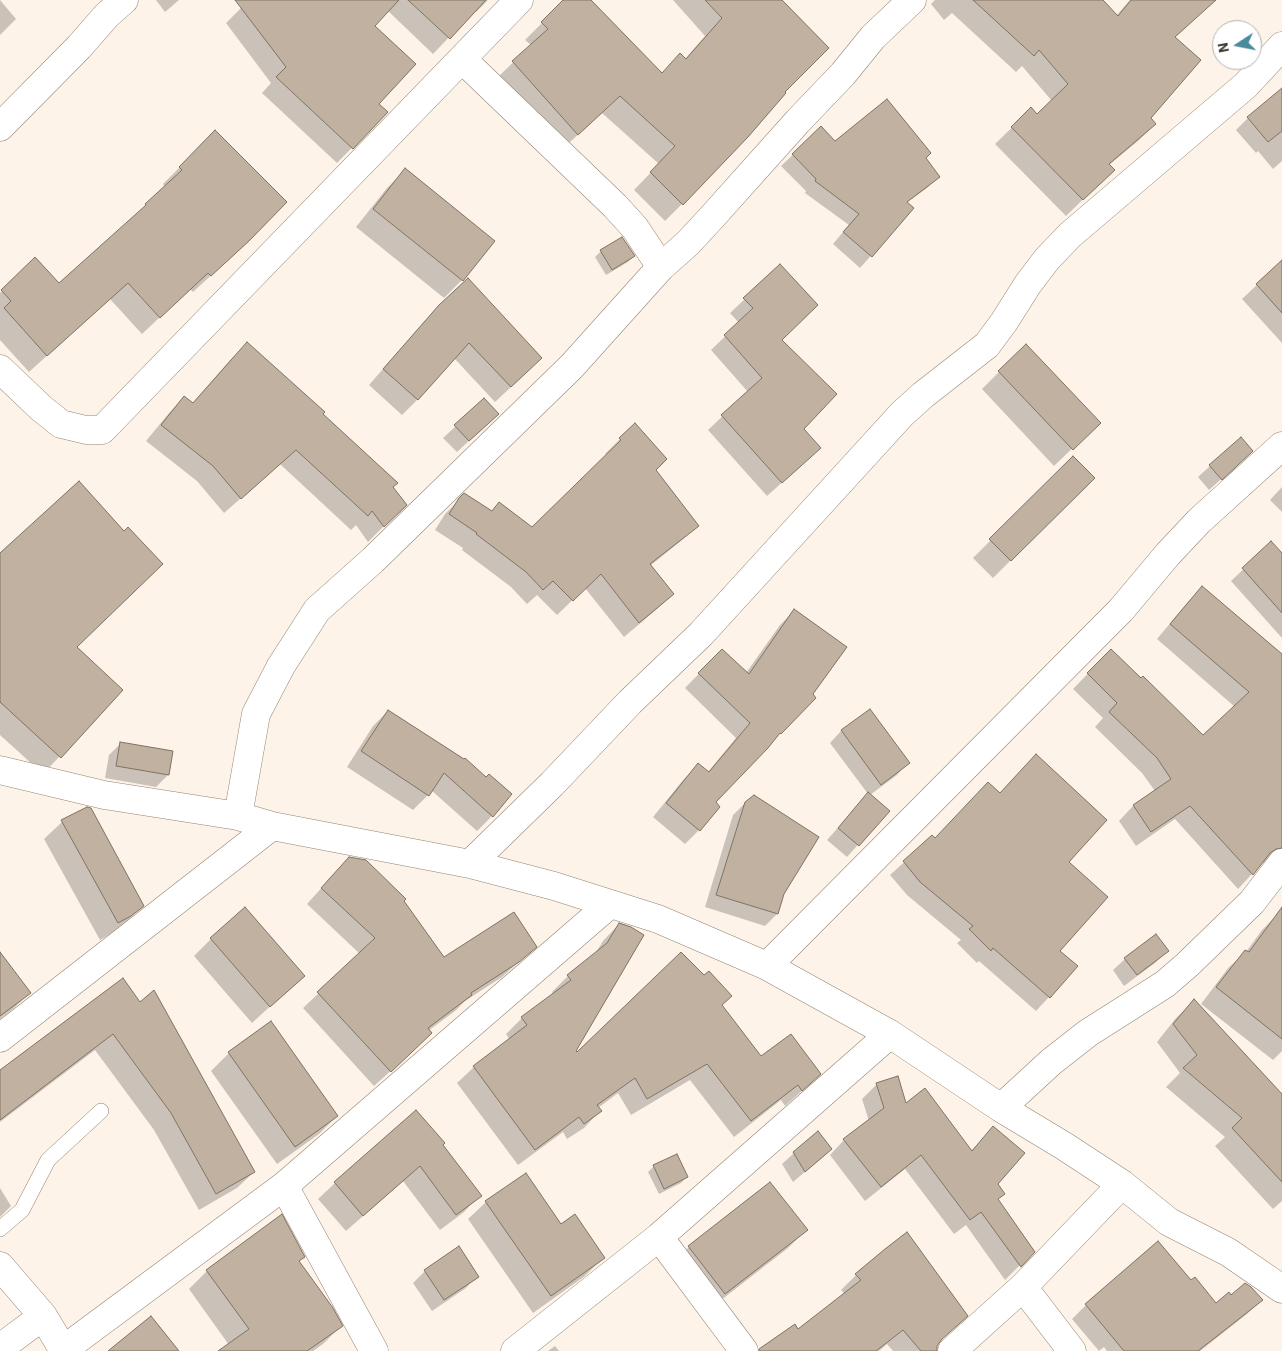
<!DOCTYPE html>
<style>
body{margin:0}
#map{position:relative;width:1282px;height:1351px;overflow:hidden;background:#fdf3e8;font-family:"IBM Plex Sans",sans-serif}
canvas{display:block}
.north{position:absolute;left:1212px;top:20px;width:50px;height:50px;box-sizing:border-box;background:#fff;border:1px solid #b3b1ae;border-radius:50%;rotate:259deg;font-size:14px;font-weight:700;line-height:20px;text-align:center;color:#413b34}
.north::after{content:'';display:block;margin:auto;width:18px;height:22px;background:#488b9b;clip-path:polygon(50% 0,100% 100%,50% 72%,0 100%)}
</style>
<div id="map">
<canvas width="1282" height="1351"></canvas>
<div class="north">N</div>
</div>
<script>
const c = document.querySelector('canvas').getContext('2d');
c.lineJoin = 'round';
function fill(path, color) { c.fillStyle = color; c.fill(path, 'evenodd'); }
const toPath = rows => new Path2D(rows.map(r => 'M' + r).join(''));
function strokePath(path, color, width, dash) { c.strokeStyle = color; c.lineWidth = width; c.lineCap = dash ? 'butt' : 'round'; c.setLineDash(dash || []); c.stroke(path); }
fill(toPath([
 [0,0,16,19,0,35],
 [156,0,179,0,165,12],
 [252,0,488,0,476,12,475,10,433,54,387,10,373,26,377,104,386,113,337,163,262,93,271,83,226,23,241,8],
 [565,0,590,0,661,74,685,59,705,36,673,0,781,0,783,92,682,204,665,221,634,190,659,164,602,113,560,151,496,79,531,45,525,40],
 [935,0,1102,0,1116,16,1130,0,1196,0,1204,9,1174,38,1149,118,1155,124,1138,141,1109,165,1113,170,1066,216,995,144,1031,109,1037,115,1052,101,1022,66,1016,72,952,13,944,20,931,4],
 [1282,89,1282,161,1273,169,1258,151,1256,153,1236,130,1248,118],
 [821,128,835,143,925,159,938,177,927,188,906,203,912,209,860,268,833,244,849,225,805,193,806,191,781,166],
 [215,132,230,258,193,292,190,289,142,334,110,299,29,372,0,340,0,293,35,259,59,285,129,222,165,187,163,184],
 [405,170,493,241,462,280,444,298,356,227,387,188],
 [601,251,634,256,628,262,606,275,595,257],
 [1282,261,1282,343,1242,299],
 [780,266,780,340,802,429,805,462,767,496,708,430,748,392,711,350,739,323,730,313],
 [440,306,525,374,495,402,454,358,417,400,402,415,369,385,424,322],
 [247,344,321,414,405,505,368,542,356,525,351,530,280,464,224,513,197,481,146,441,169,413,184,397,192,404,231,359],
 [999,372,1081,440,1054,466,982,389],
 [484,400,485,426,457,452,443,438],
 [620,439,654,471,697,526,682,540,650,566,672,594,657,609,624,637,585,588,557,615,537,595,527,604,511,587,462,550,463,548,435,530,445,514,464,495,491,512,499,504,532,528,607,455,605,454],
 [1073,458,1093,478,993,578,973,558],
 [1240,462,1209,490,1198,477,1210,466],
 [1282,487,1282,512,1270,500],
 [1271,543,1282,555,1282,638,1231,581],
 [0,555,75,647,122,690,43,774,0,735],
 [1202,588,1282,656,1282,856,1268,862,1261,863,1252,874,1238,889,1175,819,1136,846,1119,821,1133,806,1155,791,1142,773,1095,727,1103,718,1073,689,1111,650,1203,737,1235,707,1157,639,1187,603],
 [794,611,769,744,714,802,699,830,685,844,653,817,684,779,698,765,707,773,736,738,685,688,722,650,746,673,780,625],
 [870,710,908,763,897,775,870,795,888,811,847,857,827,840,868,794,830,743,841,731],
 [388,711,485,779,492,816,477,831,431,790,428,795,413,810,347,767,373,726],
 [121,743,168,775,156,787,105,778,109,755],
 [1036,755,1067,862,1058,951,1076,966,1049,997,1036,1011,979,961,977,963,957,943,961,940,907,895,890,875,932,837,934,839,999,794],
 [745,803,783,893,777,914,765,926,705,907,733,815],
 [62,822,143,905,125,923,112,933,100,940,44,839],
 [334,874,402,901,444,959,535,947,502,977,465,1001,455,1011,428,1031,415,1049,374,1086,303,1008,360,954,307,904],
 [1278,914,1282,917,1282,1051,1273,1060,1201,1004,1229,967,1246,952,1262,930],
 [619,924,574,1052,577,1054,721,1005,761,1057,791,1035,803,1090,785,1106,781,1100,734,1137,690,1080,631,1115,618,1093,598,1108,600,1111,584,1128,567,1139,563,1132,518,1165,457,1083,474,1067,510,1040,506,1034,522,1018,554,995,552,992,568,976,595,954,603,941],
 [211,939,303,976,252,1023,194,956],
 [1167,951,1155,963,1124,986,1113,970,1125,959],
 [0,954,29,993,13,1009,0,1019],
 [122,980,254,1172,237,1188,199,1210,154,1130,95,1050,0,1122,0,1072],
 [1194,1001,1282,1118,1282,1201,1273,1209,1215,1146,1225,1137,1166,1087,1180,1073,1157,1042,1176,1018],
 [229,1053,337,1116,319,1134,277,1164,211,1071],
 [877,1084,971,1151,993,1128,997,1200,1034,1251,1005,1280,966,1225,954,1234,905,1169,865,1201,830,1155,844,1140,869,1121,862,1099],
 [416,1111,480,1195,464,1212,440,1230,403,1181,346,1231,318,1199,335,1183],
 [831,1149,819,1160,793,1182,782,1164,794,1153],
 [654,1166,687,1177,681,1183,659,1194,648,1172],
 [0,1188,11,1206,0,1217],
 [486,1202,561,1226,603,1258,585,1276,533,1313,468,1219],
 [281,1216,298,1261,341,1326,323,1344,313,1351,220,1351,229,1345,189,1289,207,1271],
 [806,1230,788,1248,707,1311,671,1265,689,1247],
 [1158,1243,1191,1282,1215,1304,1231,1297,1261,1300,1247,1314,1200,1351,1107,1351,1104,1347,1099,1351,1072,1319,1086,1305],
 [458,1248,477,1276,466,1288,432,1311,413,1283,425,1271],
 [856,1275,938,1342,936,1346,936,1351,893,1351,887,1344,879,1351,759,1351,798,1330,845,1294,841,1290],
 [555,1346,559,1351,548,1351]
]), '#0003');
const building = toPath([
 [235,0,399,0,375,26,416,64,379,104,388,112,353,149,276,77,286,67,235,0],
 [408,0,486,0,450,39,408,0],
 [563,0,591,0,662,73,680,53,686,59,722,18,705,0,782,0,829,48,785,92,786,93,748,137,683,205,650,172,675,146,620,96,578,135,512,61,548,29,541,22,563,0],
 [973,0,1103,0,1118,16,1131,0,1216,0,1175,37,1201,60,1151,118,1156,124,1109,164,1115,170,1083,200,1011,127,1031,107,1037,114,1068,84,1039,50,1034,56,973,0],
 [1282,88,1282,131,1268,142,1247,117,1282,88],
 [887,99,931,153,926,158,940,177,907,202,914,208,872,257,843,232,859,214,815,181,816,179,792,154,821,126,835,141,887,99],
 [215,130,287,202,249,241,211,276,208,273,160,318,128,283,47,356,4,308,11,301,1,290,35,257,59,283,146,205,145,204,182,170,179,167,215,130],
 [405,168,495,241,463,281,373,209,405,168],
 [622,237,635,256,612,270,600,250,622,237],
 [1282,260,1282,313,1256,284,1282,260],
 [780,264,818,305,782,340,837,394,804,429,821,448,782,483,721,415,762,378,724,335,753,308,743,298,780,264],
 [468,278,542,358,511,387,469,343,418,400,383,369,439,305,468,278],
 [247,342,325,412,323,414,398,483,393,487,407,505,384,527,372,511,368,516,296,450,241,499,213,466,161,425,184,396,193,403,247,342],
 [1026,344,1101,423,1073,450,998,371,1026,344],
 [484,398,499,414,469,441,454,425,484,398],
 [635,423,667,459,656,470,699,526,650,564,674,594,639,623,601,574,573,601,553,581,543,590,526,572,476,534,477,533,449,514,459,498,464,493,492,511,499,502,532,527,621,440,619,438,635,423],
 [1241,437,1253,451,1222,480,1209,465,1241,437],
 [1073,456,1095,478,1011,561,989,539,1073,456],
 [79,481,124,531,128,527,163,564,77,647,123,690,61,758,0,702,0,553,79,481],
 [1271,541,1282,553,1282,613,1242,568,1271,541],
 [1202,586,1282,654,1282,848,1276,849,1270,853,1253,875,1190,806,1151,832,1133,805,1171,779,1157,758,1109,712,1117,703,1087,673,1111,649,1141,678,1143,676,1203,735,1249,692,1170,624,1202,586],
 [794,609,847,647,813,694,816,698,781,734,780,733,768,748,716,802,720,807,700,831,666,803,698,763,709,772,750,723,698,673,722,649,749,674,794,609],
 [870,709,910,763,881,785,841,730,870,709],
 [388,710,464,759,465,758,486,777,489,774,512,794,493,817,444,773,429,796,361,751,388,710],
 [120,742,173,751,169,775,116,766,120,742],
 [1036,754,1107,820,1069,862,1108,897,1060,951,1078,966,1050,998,993,948,991,951,969,929,973,926,920,882,903,861,932,835,935,838,988,782,1000,793,1036,754],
 [868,792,890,811,859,846,838,828,868,792],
 [754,795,819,837,784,894,778,914,716,895,745,802,754,795],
 [87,807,91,808,144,906,131,916,118,923,61,820,87,807],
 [349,857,366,860,406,899,404,901,444,957,514,912,537,947,519,962,471,993,472,995,428,1028,432,1033,391,1072,317,992,375,938,321,888,349,857],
 [245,907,305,976,270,1007,210,938,245,907],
 [1282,907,1282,1039,1216,987,1245,950,1249,952,1282,907],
 [619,923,631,927,644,935,576,1051,577,1052,681,952,704,975,709,971,732,996,722,1005,761,1056,791,1034,821,1074,802,1091,798,1085,751,1121,707,1064,647,1099,635,1078,597,1105,602,1111,584,1124,579,1117,535,1150,473,1066,527,1025,521,1017,571,980,567,975,607,943,619,923],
 [1156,934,1169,951,1137,975,1124,958,1156,934],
 [0,952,31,993,0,1016,0,952],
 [123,978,140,1002,154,990,255,1172,216,1194,171,1113,113,1034,0,1120,0,1070,123,978],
 [1194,999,1282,1094,1282,1182,1232,1128,1242,1118,1183,1068,1197,1055,1173,1024,1194,999],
 [271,1021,338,1116,295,1147,228,1052,271,1021],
 [898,1076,906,1103,925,1088,972,1151,993,1126,1025,1153,998,1184,1005,1194,998,1199,1035,1252,1021,1267,981,1212,970,1220,921,1155,881,1187,843,1139,884,1108,876,1083,898,1076],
 [416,1110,445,1143,443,1145,482,1196,456,1215,420,1166,363,1216,334,1182,416,1110],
 [818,1131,832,1149,805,1172,793,1152,818,1131],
 [677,1154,688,1177,664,1189,653,1165,677,1154],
 [526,1173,561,1224,575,1214,605,1258,551,1296,485,1201,526,1173],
 [770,1182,808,1230,725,1294,688,1246,770,1182],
 [282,1214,305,1257,299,1261,333,1308,343,1326,307,1351,218,1351,249,1329,206,1270,282,1214],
 [907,1232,968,1316,942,1339,937,1346,937,1351,921,1351,903,1330,876,1351,759,1351,759,1349,795,1324,798,1329,861,1280,855,1274,885,1249,907,1232],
 [1158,1241,1191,1280,1195,1277,1216,1303,1229,1292,1231,1295,1245,1283,1251,1287,1263,1300,1198,1351,1124,1351,1085,1304,1158,1241],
 [459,1246,479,1277,444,1300,424,1270,459,1246],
 [151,1316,179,1351,108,1351,151,1316]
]);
fill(building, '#c0b1a0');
strokePath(building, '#807262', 1);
const service = toPath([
 [0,1229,22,1210,48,1160,101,1111]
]);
const minor = toPath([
 [462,59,615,206,635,228,661,267],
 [0,127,79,47,107,15,124,0],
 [0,369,41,408,61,424,86,430,102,430,519,0],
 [0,770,104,795,238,816,272,826,470,864,554,886,658,919,767,966,890,1034,1001,1108,1064,1146,1122,1184,1169,1222,1228,1252,1282,1289],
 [238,816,256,714,281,666,317,610,373,560,572,366,661,267,688,243,713,216,798,121,843,74,873,37,912,0],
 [470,864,552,784,630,702,701,634,902,414,923,395,987,345,1004,322,1028,284,1047,259,1070,235,1246,85,1282,46],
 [767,966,1121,610,1168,554,1199,521,1282,446],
 [0,1038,272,826],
 [1001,1108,1051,1062,1088,1033,1165,984,1187,965,1252,902,1282,863],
 [284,1186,374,1351],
 [659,1237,744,1351],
 [0,1266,43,1316,64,1351],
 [1023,1287,1072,1351],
 [0,1348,43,1316],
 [63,1350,284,1186,610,904],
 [515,1351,659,1237,890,1034],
 [952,1351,1023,1287,1122,1184]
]);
strokePath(service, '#938474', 16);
strokePath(minor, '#938474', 29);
strokePath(service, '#fff', 15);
strokePath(minor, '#fff', 28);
</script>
